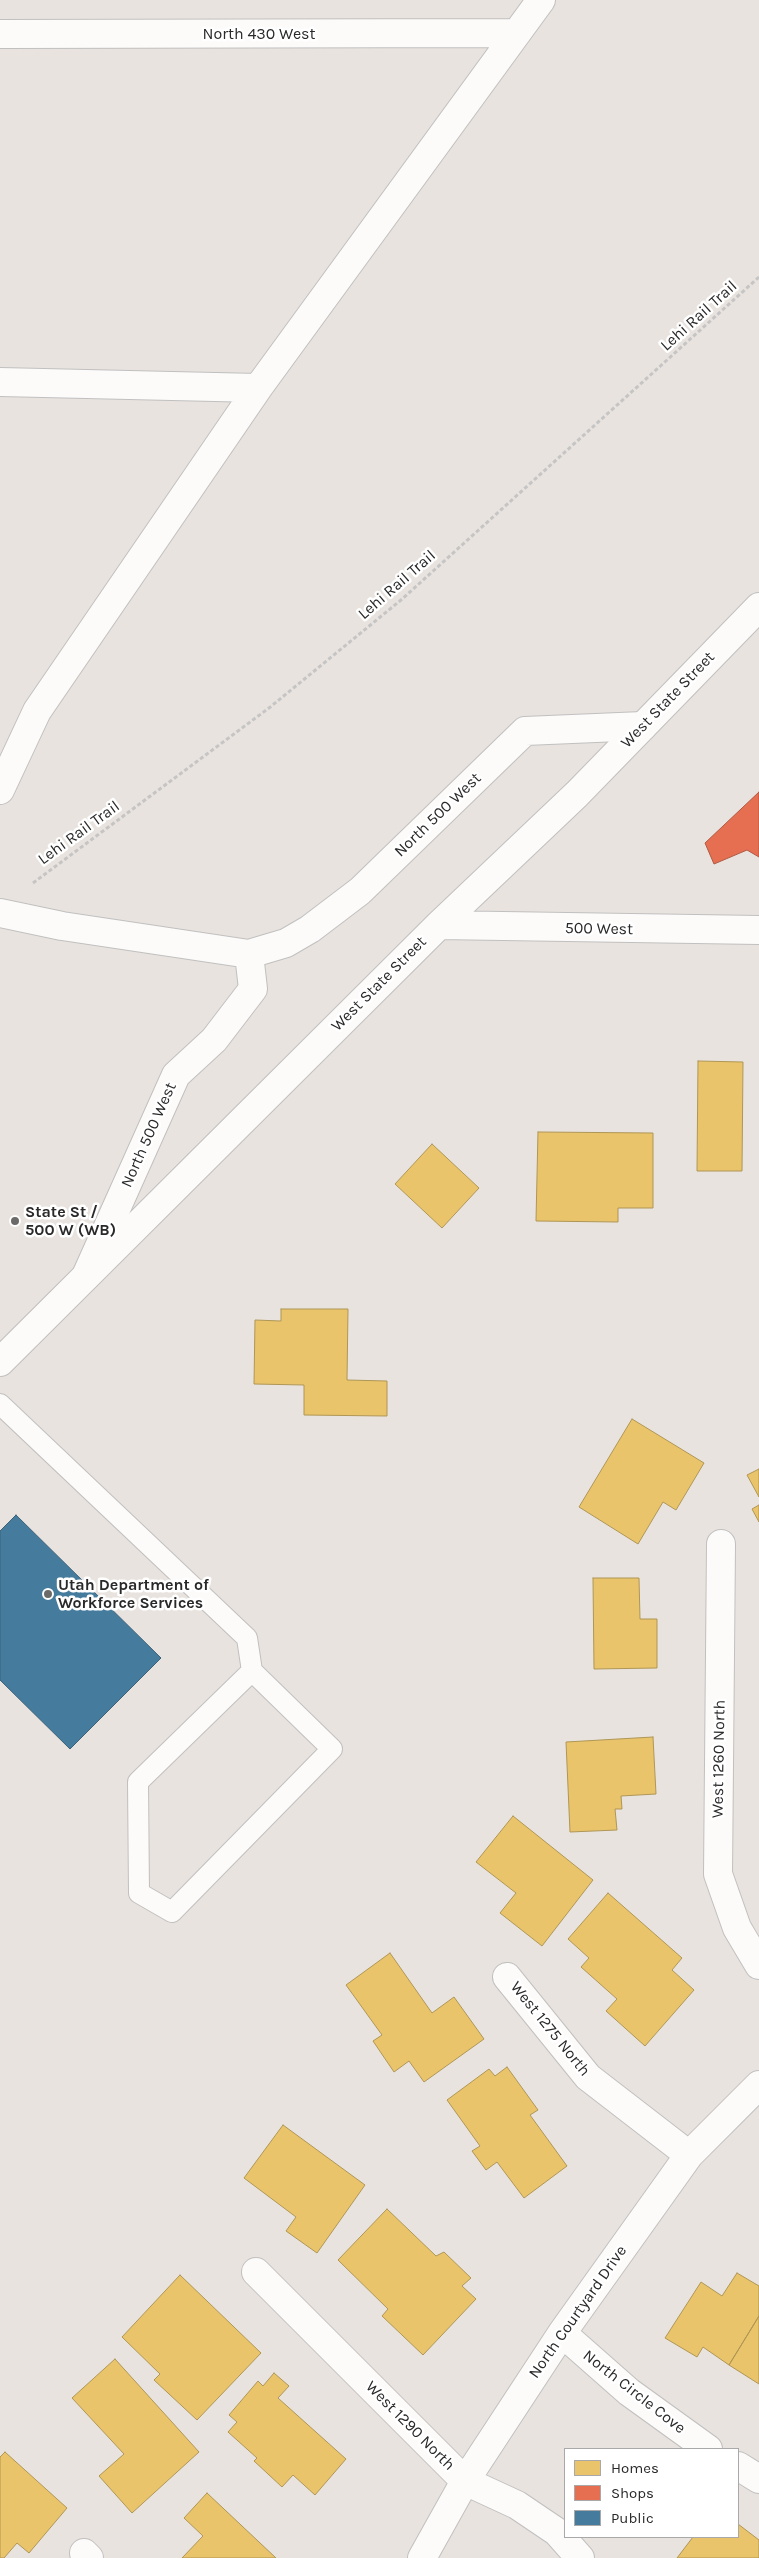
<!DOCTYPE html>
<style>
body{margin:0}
#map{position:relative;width:759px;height:2558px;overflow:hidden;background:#e8e3de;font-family:Karla,sans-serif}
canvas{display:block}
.legend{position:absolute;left:564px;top:2448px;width:175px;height:90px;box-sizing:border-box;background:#fff;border:1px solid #a9a9a9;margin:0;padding:6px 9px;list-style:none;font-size:15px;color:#292929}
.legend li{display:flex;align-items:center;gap:10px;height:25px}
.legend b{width:25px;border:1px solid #a9a9a9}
</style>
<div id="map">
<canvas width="759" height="2558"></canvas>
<ul class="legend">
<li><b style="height:14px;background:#e9c46a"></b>Homes</li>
<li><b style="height:14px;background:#e76f51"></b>Shops</li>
<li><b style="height:14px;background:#457b9d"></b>Public</li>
</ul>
</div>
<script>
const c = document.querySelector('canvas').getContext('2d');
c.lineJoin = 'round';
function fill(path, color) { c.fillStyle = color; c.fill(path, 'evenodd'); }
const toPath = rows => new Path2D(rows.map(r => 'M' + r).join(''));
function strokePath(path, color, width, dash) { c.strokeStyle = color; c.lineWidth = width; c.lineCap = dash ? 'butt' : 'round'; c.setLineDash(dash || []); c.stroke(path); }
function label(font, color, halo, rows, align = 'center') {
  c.font = font + ' Karla,sans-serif'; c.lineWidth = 5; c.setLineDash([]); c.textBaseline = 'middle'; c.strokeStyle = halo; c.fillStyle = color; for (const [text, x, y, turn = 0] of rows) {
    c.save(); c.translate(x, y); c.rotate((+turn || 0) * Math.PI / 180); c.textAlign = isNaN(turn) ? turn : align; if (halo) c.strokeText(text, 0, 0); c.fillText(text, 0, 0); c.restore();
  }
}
const homes = toPath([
 [698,1061,743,1062,742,1171,697,1171,698,1061],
 [538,1132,653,1133,653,1208,618,1208,618,1222,536,1221,538,1132],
 [432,1144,479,1188,442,1228,395,1184,432,1144],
 [281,1309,348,1309,347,1380,387,1381,387,1416,304,1415,304,1385,254,1384,255,1320,281,1321,281,1309],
 [632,1419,704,1463,676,1510,663,1502,638,1544,579,1507,632,1419],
 [759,1469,759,1497,747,1475,759,1469],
 [759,1505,759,1522,752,1509,759,1505],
 [593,1578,639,1578,640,1619,657,1619,657,1668,594,1669,593,1578],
 [653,1737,656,1794,621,1796,622,1809,615,1809,617,1830,570,1832,566,1742,653,1737],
 [513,1816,593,1880,542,1946,500,1913,516,1893,476,1862,513,1816],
 [608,1893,682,1958,672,1970,694,1990,645,2046,606,2011,617,1999,581,1967,589,1958,568,1939,608,1893],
 [390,1953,432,2013,454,1997,484,2039,424,2082,409,2061,394,2072,373,2041,382,2035,346,1985,390,1953],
 [507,2067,538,2110,530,2115,567,2166,524,2198,497,2162,486,2170,472,2151,480,2146,447,2100,489,2069,495,2076,507,2067],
 [283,2125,365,2185,317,2253,286,2231,296,2217,244,2178,283,2125],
 [387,2209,436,2256,444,2252,471,2278,462,2286,476,2299,423,2355,382,2316,388,2309,338,2260,387,2209],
 [737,2273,759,2286,759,2316,729,2365,703,2347,697,2357,665,2338,701,2282,722,2296,737,2273],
 [180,2275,261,2353,197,2420,154,2380,160,2374,122,2337,180,2275],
 [759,2316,759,2384,729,2365,759,2316],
 [115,2359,199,2452,132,2513,99,2476,124,2454,72,2398,115,2359],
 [274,2373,289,2386,278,2398,346,2459,315,2495,293,2475,282,2487,254,2461,257,2458,228,2432,237,2422,229,2415,258,2381,263,2386,274,2373],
 [5,2452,67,2508,29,2553,17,2543,4,2558,0,2558,0,2457,5,2452],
 [207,2493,276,2558,182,2558,203,2536,184,2518,207,2493],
 [738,2524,759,2540,759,2558,677,2558,693,2537,738,2537,738,2524]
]);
fill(homes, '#e9c46a');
strokePath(homes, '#af9656', 1);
const shops = toPath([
 [759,792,759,857,747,850,714,864,705,843,759,792]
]);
fill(shops, '#e76f51');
strokePath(shops, '#ae5a45', 1);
const public = toPath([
 [16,1515,161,1658,70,1749,0,1680,0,1531,16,1515]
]);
fill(public, '#457b9d');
strokePath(public, '#3d627a', 1);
const lane = toPath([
 [0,1404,247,1638,252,1671,332,1749,172,1912,139,1893,138,1782,252,1671]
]);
const street = toPath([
 [0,34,517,33],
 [0,382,258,388],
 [0,790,37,711,258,388,541,0],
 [0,913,62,926,249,954,286,943,310,929,360,891,525,731,643,726],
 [86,1276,176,1075,214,1040,253,989,249,954],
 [721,1544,718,1874,737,1928,759,1965],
 [507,1977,588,2077,689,2155],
 [256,2272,465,2481,517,2505,557,2532,580,2558],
 [562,2333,629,2392,708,2449],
 [738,2466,759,2479],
 [84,2553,89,2558],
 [422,2558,465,2481,562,2333,689,2155,759,2085]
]);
const secondary = toPath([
 [439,925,759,930],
 [0,1362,439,925,577,794,759,607]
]);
strokePath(lane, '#c1c0c0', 22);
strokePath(street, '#c1c0c0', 30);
strokePath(secondary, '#c1c0c0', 30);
strokePath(toPath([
 [33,883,269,708,401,600,759,277]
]), '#c6c5c5', 3, [4, 2.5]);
strokePath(lane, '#fcfbfa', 20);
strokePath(street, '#fcfbfa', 28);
strokePath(secondary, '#fcfbfa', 28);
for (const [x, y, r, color] of [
 [15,1221,5,"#6c6a68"],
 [48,1594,5,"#6c6a68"]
]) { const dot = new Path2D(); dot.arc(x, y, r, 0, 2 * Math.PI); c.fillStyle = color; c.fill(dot); strokePath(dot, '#fff', 2); }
label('16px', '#292929', '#fff', [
 ["North 430 West",259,34],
 ["Lehi Rail Trail",699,316,-42],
 ["Lehi Rail Trail",397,585,-41],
 ["West State Street",668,700,-46],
 ["North 500 West",438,815,-44],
 ["Lehi Rail Trail",79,833,-36],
 ["500 West",599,929,1],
 ["West State Street",379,984,-45],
 ["North 500 West",149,1135,-66],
 ["West 1260 North",719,1759,-89],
 ["West 1275 North",550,2029,51],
 ["North Courtyard Drive",578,2312,-55],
 ["North Circle Cove",634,2392,38],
 ["West 1290 North",410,2426,45]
]);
label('bold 16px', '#292929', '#fff', [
 ["State St /",25,1212],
 ["500 W (WB)",25,1230],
 ["Utah Department of",58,1585],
 ["Workforce Services",58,1603]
], 'left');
</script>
